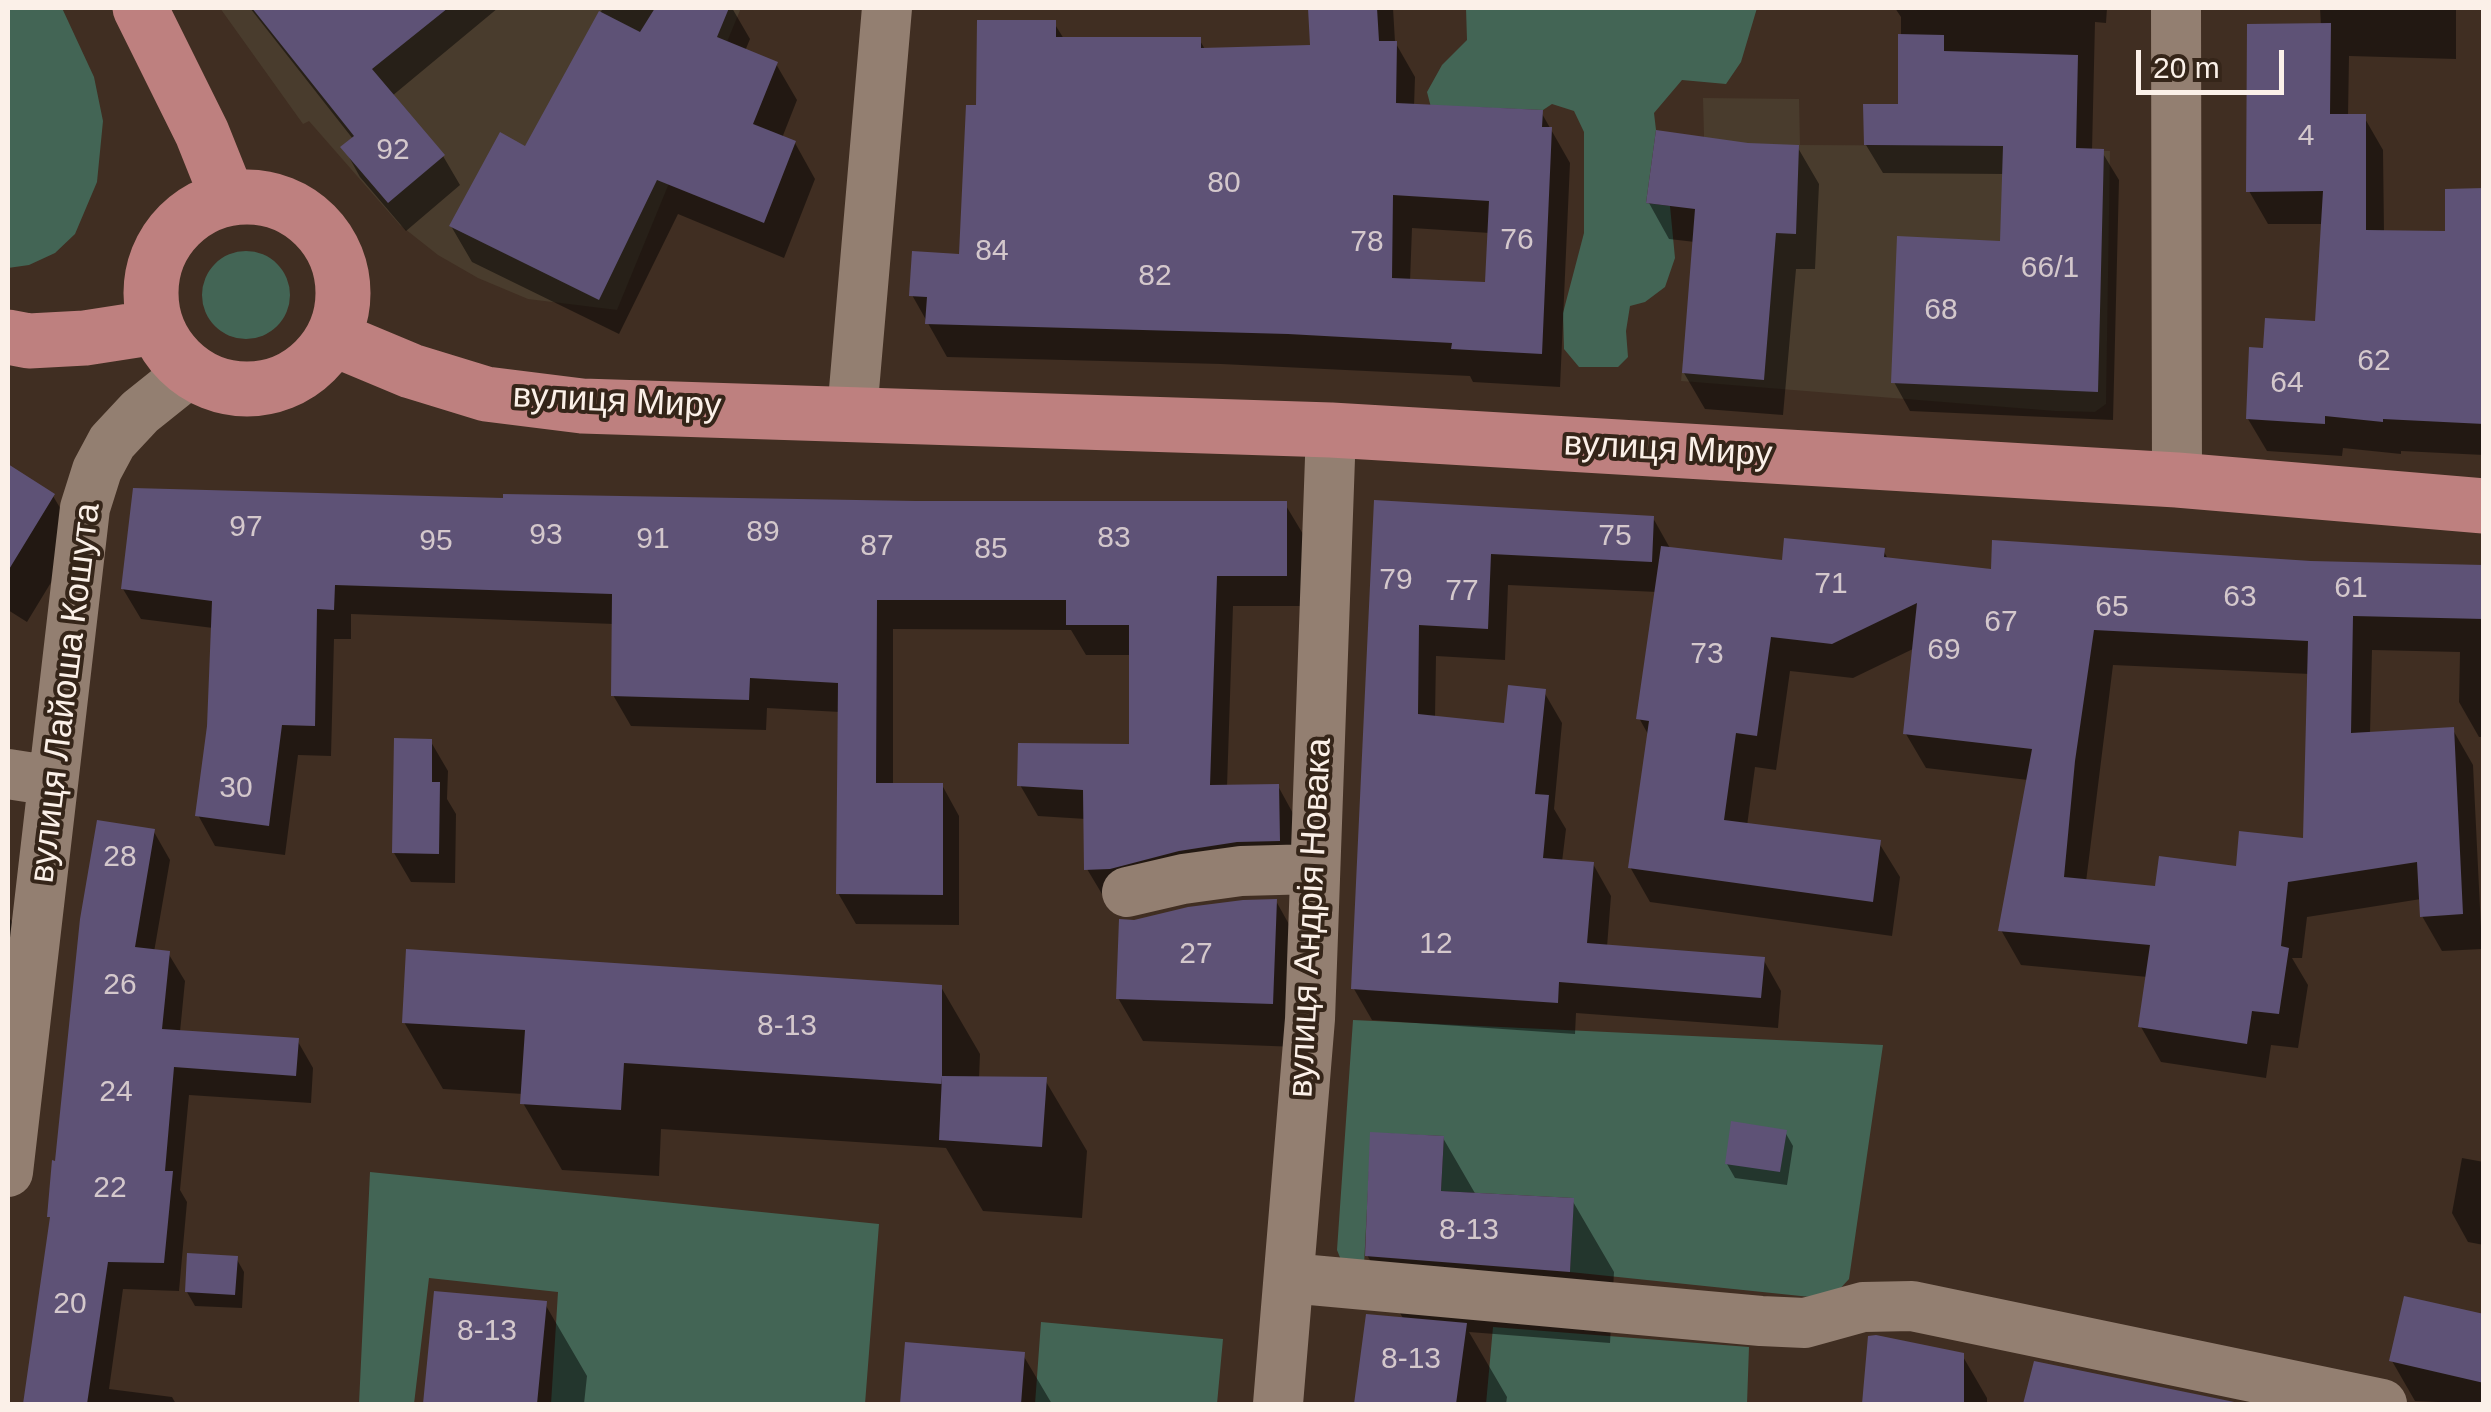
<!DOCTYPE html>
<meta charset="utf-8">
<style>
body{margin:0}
#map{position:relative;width:2491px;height:1412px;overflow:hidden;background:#402e22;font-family:Arial,sans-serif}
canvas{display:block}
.frame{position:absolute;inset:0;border:10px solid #fbf0e8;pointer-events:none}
.scale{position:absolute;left:2136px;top:50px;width:148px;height:45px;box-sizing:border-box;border:5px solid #fbf0e8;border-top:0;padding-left:12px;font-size:30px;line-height:35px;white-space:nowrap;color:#fbf0e8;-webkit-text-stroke:8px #352519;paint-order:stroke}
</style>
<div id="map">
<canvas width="2491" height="1412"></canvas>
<div class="frame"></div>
<div class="scale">20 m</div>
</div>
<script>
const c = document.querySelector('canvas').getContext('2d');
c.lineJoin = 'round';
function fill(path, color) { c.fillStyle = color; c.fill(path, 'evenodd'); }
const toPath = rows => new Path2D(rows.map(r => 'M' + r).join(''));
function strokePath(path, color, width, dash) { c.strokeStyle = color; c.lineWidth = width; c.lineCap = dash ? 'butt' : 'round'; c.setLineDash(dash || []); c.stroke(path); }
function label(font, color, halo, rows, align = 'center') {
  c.font = font + ' Arial,sans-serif'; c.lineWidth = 8; c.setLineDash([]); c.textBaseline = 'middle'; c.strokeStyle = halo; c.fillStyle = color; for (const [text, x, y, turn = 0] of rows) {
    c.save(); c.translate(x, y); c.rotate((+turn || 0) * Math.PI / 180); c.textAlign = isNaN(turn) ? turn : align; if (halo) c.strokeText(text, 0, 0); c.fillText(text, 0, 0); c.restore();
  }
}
fill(toPath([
 [220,8,741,8,617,310,528,299,478,278,438,255,400,225,309,121,303,124],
 [1703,98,1799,99,1800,145,2003,146,2110,151,2106,404,2095,412,2055,411,1681,381,1704,136]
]), '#493c2d');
fill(toPath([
 [8,8,62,8,94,77,103,121,97,182,75,234,55,253,29,265,8,268],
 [1466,8,1757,8,1741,62,1726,84,1682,80,1654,113,1656,130,1646,203,1670,206,1675,258,1665,287,1645,302,1630,306,1626,331,1628,357,1618,367,1579,367,1564,349,1563,313,1584,233,1584,132,1574,111,1552,104,1543,110,1467,107,1434,119,1427,92,1442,65,1467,40],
 '202 295a44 44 0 1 1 88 0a44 44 0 1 1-88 0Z',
 [1353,1020,1883,1045,1849,1279,1836,1293,1820,1298,1570,1272,1573,1198,1441,1191,1444,1136,1371,1133,1364,1265,1341,1260,1337,1250],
 [370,1172,879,1224,865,1404,551,1404,558,1292,429,1278,414,1404,359,1404],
 [1041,1322,1223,1339,1217,1404,1035,1404],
 [1493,1327,1749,1347,1747,1404,1486,1404]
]), '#436555');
fill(toPath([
 [250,8,498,8,392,96,443,156,460,185,406,231,360,177,344,148,353,139],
 [603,8,732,8,750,39,745,51,776,64,797,100,782,138,795,143,815,179,784,258,678,214,619,334,472,262,451,226,526,149],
 [1310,8,1393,8,1395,42,1415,77,1414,107,1541,112,1570,163,1560,387,1473,382,1470,376,1221,364,947,357,912,295,961,257,979,108,1054,23,1064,39,1199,39,1206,51,1313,48],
 [1412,228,1490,233,1488,285,1410,282],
 [1895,8,2107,8,2106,23,2095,22,2092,151,2102,152,2119,180,2113,420,1910,411,1894,382,2003,243,2005,174,1883,173,1866,145,1901,107,1901,17],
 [2320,8,2456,8,2456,59,2349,56,2348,117,2364,117,2383,150,2384,233,2447,234,2484,191,2484,455,2401,451,2401,454,2343,448,2342,456,2267,451,2248,419,2266,350,2318,323,2324,224,2268,224,2249,191,2321,26],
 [1747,145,1798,148,1819,184,1815,269,1796,269,1783,415,1705,409,1684,373,1695,242,1669,239,1649,203],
 [8,467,53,496,78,538,27,622,8,610],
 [505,501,1285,504,1303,534,1303,606,1233,606,1227,787,1278,786,1295,817,1296,871,1105,899,1087,869,1086,819,1038,816,1020,785,1132,747,1132,655,1086,655,1071,630,893,629,893,785,942,785,959,816,959,925,856,924,838,893,840,712,767,708,766,730,631,726,613,695,614,624,351,614,351,639,334,639,331,756,298,755,285,855,215,846,198,815,209,726,213,628,141,619,123,589],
 [1377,503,1653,518,1671,550,1785,562,1883,550,1889,561,1993,572,2311,564,2484,566,2484,737,2479,737,2459,702,2460,652,2372,650,2370,734,2453,730,2473,765,2482,949,2442,951,2422,916,2421,899,2307,917,2302,958,2292,958,2308,985,2298,1048,2271,1045,2266,1078,2161,1062,2141,1027,2148,977,2021,965,2001,930,2028,780,1926,768,1906,734,1915,648,1853,678,1790,671,1776,770,1755,767,1747,826,1879,843,1900,877,1892,936,1650,902,1630,867,1649,736,1639,718,1657,592,1508,585,1505,660,1436,656,1435,718,1506,726,1544,692,1562,723,1554,809,1566,829,1562,862,1593,864,1611,896,1607,947,1763,959,1781,991,1778,1028,1576,1013,1575,1034,1372,1020,1354,989],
 [2113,665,2310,674,2306,840,2238,868,2157,889,2086,882],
 [431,742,448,771,447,799,456,814,455,883,411,882,394,853],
 [154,832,170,860,154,952,168,953,185,981,180,1032,297,1040,313,1068,311,1103,189,1095,180,1190,187,1202,179,1291,123,1289,109,1389,172,1397,176,1404,25,1404,29,1376],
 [1276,901,1300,944,1297,1047,1143,1041,1118,998],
 [8,915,20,937,8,1030],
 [941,987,980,1054,979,1079,1045,1080,1087,1151,1082,1218,983,1211,946,1148,661,1129,659,1176,562,1170,523,1103,523,1094,443,1089,404,1022],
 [1785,1132,1793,1146,1787,1185,1735,1178,1727,1164],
 [1443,1138,1476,1195,1572,1200,1614,1272,1610,1343,1469,1332,1507,1397,1506,1404,1356,1404,1368,1317,1404,1320,1367,1255],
 [2462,1158,2484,1162,2484,1245,2468,1242,2452,1213],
 [236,1258,244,1272,242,1308,195,1306,187,1292],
 [436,1294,545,1304,587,1376,584,1404,426,1404],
 [2484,1318,2484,1404,2415,1401,2392,1361],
 [1871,1339,1962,1355,1987,1398,1987,1404,1864,1404],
 [907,1345,1023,1355,1052,1404,902,1404],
 [2036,1364,2231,1404,2025,1404]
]), '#0007');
fill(toPath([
 [252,8,448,8,372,69,445,155,388,203,340,147,354,136],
 [655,8,729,8,717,37,778,62,753,124,796,141,764,223,657,180,599,300,449,226,500,132,525,146,599,11,640,32],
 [1308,8,1377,8,1379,41,1397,41,1396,103,1543,110,1542,127,1552,127,1542,354,1451,349,1452,343,1288,334,925,324,927,297,909,296,912,251,959,254,966,105,976,105,977,20,1056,20,1056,37,1201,37,1201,48,1310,45],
 [1393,195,1489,201,1485,282,1392,278],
 [2331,23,2330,114,2366,114,2366,230,2445,231,2445,189,2484,188,2484,424,2383,419,2383,422,2325,416,2325,424,2246,419,2249,347,2263,348,2265,318,2315,321,2323,191,2246,192,2247,24],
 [1898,34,1944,35,1944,51,2078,55,2076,148,2104,149,2098,392,1891,383,1897,236,2000,241,2003,146,1864,145,1863,104,1898,104],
 [1656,130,1748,143,1799,145,1796,234,1776,233,1764,380,1682,373,1695,209,1646,203],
 [8,464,55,494,8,571],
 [133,488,503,498,503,494,916,501,1287,501,1287,576,1217,576,1210,785,1279,784,1280,841,1237,842,1179,851,1110,869,1084,870,1083,790,1017,786,1018,743,1129,744,1129,625,1066,625,1066,600,877,600,876,783,943,783,943,895,836,894,838,683,750,678,749,700,611,696,612,594,335,585,334,610,317,609,315,726,282,725,269,826,195,816,207,726,212,601,121,589],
 [1374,500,1654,516,1652,562,1491,554,1488,629,1419,625,1418,714,1504,723,1508,685,1546,689,1535,794,1549,795,1543,858,1594,862,1587,943,1765,957,1761,998,1559,982,1558,1003,1351,989],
 [1784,538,1885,548,1884,557,1991,569,1992,540,2311,561,2484,565,2484,619,2353,616,2351,733,2454,727,2463,914,2420,917,2417,862,2288,882,2281,946,2289,948,2279,1014,2252,1011,2247,1044,2138,1027,2150,945,1998,931,2032,749,1903,734,1917,603,1832,644,1771,637,1757,736,1736,733,1724,820,1881,840,1873,902,1628,868,1649,721,1636,719,1661,546,1782,560],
 [2094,630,2308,641,2303,838,2239,831,2236,866,2159,856,2155,886,2064,877,2075,761],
 [394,738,432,739,432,782,440,782,439,854,392,853],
 [97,820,155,829,135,947,170,951,162,1029,299,1038,296,1076,174,1067,165,1171,173,1171,164,1263,108,1262,87,1404,23,1404,50,1217,47,1217,52,1160,55,1161,80,919],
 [1277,899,1273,1004,1116,999,1119,919,1134,920,1188,907,1243,900],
 [406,949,942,985,942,1084,624,1063,621,1110,520,1104,525,1030,402,1023],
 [942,1076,1047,1077,1042,1147,939,1140],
 [1731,1121,1787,1130,1780,1172,1725,1164],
 [1370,1132,1444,1136,1441,1191,1574,1198,1570,1272,1365,1256],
 [187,1253,238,1256,235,1295,185,1292],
 [434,1291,547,1301,537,1404,423,1404],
 [2404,1296,2484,1314,2484,1383,2389,1361],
 [1366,1314,1467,1323,1456,1404,1354,1404],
 [1876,1335,1964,1353,1964,1404,1862,1404,1868,1336],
 [905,1342,1025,1352,1021,1404,900,1404],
 [2034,1361,2244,1404,2023,1404]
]), '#5e5276');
strokePath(toPath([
 [2176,8,2177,480],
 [852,413,887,8],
 [8,774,53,781],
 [1127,892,1183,879,1241,871,1315,869],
 [8,1172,85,508,97,470,112,442,140,412,190,372],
 [1289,1278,1761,1321,1805,1323,1863,1307,1912,1306,2382,1404],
 [1278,1404,1310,1019,1331,430]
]), '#937f71', 50);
strokePath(toPath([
 [140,8,202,133,228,198],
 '151 293a96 96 0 1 1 192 0a96 96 0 1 1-192 0Z',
 [8,337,29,341,85,338,156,327],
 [332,338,411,371,486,394,582,406,1331,430,2177,480,2484,506]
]), '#be807f', 55);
label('30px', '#d4c8cc', null, [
 ["4",2306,137],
 ["92",393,151],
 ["80",1224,184],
 ["76",1517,241],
 ["78",1367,243],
 ["84",992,252],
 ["66/1",2050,269],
 ["82",1155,277],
 ["68",1941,311],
 ["62",2374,362],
 ["64",2287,384],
 ["97",246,528],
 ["89",763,533],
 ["93",546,536],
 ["75",1615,537],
 ["83",1114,539],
 ["91",653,540],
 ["95",436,542],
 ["87",877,547],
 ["85",991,550],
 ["79",1396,581],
 ["71",1831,585],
 ["61",2351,589],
 ["77",1462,592],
 ["63",2240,598],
 ["65",2112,608],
 ["67",2001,623],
 ["69",1944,651],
 ["73",1707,655],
 ["30",236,789],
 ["28",120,858],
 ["12",1436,945],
 ["27",1196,955],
 ["26",120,986],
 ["8-13",787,1027],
 ["24",116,1093],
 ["22",110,1189],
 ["8-13",1469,1231],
 ["20",70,1305],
 ["8-13",487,1332],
 ["8-13",1411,1360]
]);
label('35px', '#fbf0e8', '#352519', [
 ["вулиця Миру",617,402,3],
 ["вулиця Миру",1668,450,3],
 ["вулиця Лайоша Кошута",66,693,-83],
 ["вулиця Андрія Новака",1311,918,-87]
]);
</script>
